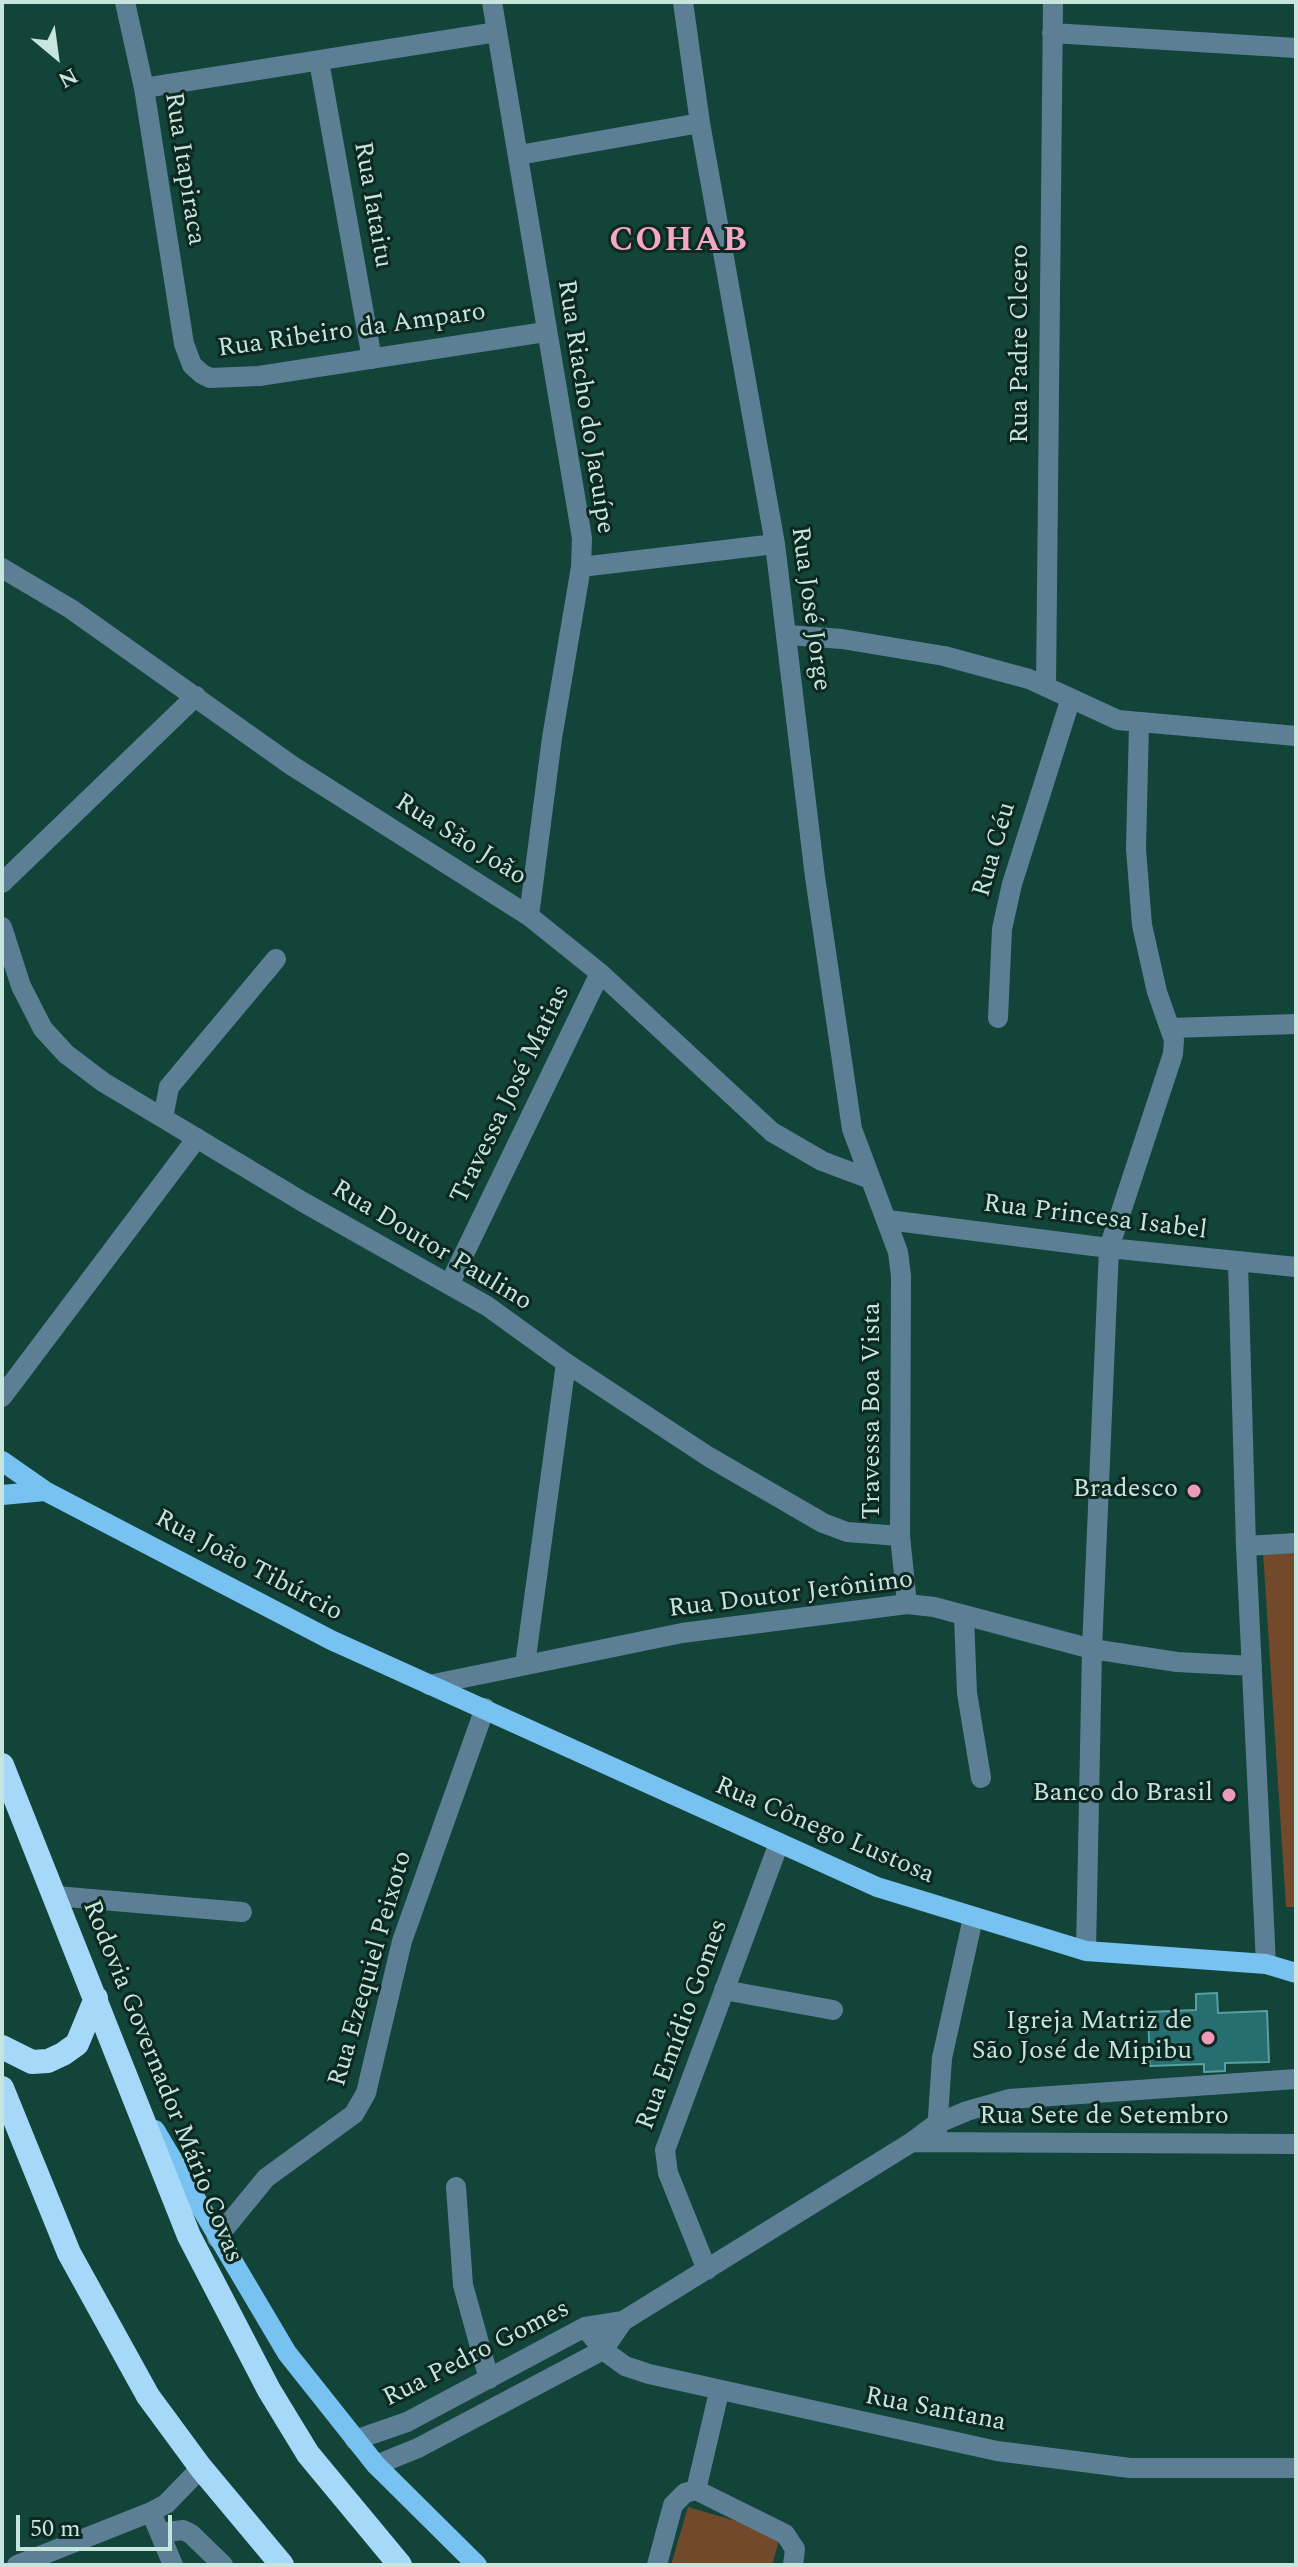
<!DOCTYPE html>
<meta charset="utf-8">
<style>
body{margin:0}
#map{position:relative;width:1298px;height:2567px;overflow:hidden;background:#12443a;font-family:Spectral,serif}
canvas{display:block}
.frame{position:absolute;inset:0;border:4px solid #c6e5dc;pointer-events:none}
.north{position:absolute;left:16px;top:16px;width:80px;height:80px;-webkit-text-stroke:6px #0d2721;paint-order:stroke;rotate:151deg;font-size:22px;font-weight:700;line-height:32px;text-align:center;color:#c6e5dc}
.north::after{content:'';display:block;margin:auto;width:28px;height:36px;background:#c6e5dc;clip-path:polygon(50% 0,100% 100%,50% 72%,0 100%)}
.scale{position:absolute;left:16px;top:2515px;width:156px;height:36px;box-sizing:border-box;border:4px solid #c6e5dc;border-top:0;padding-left:10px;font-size:24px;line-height:28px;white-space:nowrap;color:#c6e5dc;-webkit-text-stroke:6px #0d2721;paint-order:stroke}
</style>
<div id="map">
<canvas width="1298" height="2567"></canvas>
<div class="frame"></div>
<div class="north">N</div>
<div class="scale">50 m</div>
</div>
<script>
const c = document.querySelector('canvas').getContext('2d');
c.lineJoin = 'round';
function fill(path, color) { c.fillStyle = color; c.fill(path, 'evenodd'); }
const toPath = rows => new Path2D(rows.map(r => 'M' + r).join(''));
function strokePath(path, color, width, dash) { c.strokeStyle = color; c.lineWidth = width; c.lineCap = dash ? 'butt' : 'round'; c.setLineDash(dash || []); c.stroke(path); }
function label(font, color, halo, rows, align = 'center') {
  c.font = font + ' Spectral,serif'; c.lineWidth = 6; c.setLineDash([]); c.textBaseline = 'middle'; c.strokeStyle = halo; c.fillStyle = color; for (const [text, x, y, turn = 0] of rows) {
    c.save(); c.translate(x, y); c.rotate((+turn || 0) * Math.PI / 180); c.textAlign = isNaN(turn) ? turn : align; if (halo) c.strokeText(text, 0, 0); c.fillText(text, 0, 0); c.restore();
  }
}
fill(toPath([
 [1263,1552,1296,1552,1296,1907,1286,1907],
 [688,2507,781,2534,772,2565,671,2565]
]), '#72492b');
const building = toPath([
 [1217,1993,1218,2013,1267,2011,1269,2062,1225,2063,1225,2071,1204,2072,1204,2064,1150,2066,1148,2012,1196,2010,1196,1994,1217,1993]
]);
fill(building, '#266e6f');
strokePath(building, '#5a9fa0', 2);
strokePath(toPath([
 [125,2,144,88,184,344,192,365,202,374,210,378,259,376,545,332],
 [492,2,582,538,581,567,552,738,529,916],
 [683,2,700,123,775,544,815,877,852,1129,898,1252,901,1276,900,1536,907,1604],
 [1052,33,1296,48],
 [319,61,372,359],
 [144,88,497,32],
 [519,155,700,123],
 [581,567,775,544],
 [2,568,71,609,291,765,529,916,600,973,772,1132,822,1161,870,1179],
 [788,635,842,639,944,656,1029,679,1118,720,1296,736],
 [1046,687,1053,2],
 [2,883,196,696],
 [2,927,21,986,43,1029,66,1054,103,1082,303,1202,487,1306,566,1363,709,1457,823,1523,847,1532,900,1536],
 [998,1018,1002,929,1012,884,1070,701],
 [1171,1028,1296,1024],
 [163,1118,169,1087,276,959],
 [888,1220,1109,1248,1296,1267],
 [1238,1263,1246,1546,1266,1964],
 [450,1283,600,973],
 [2,1397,197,1138],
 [1246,1546,1296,1543],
 [964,1617,967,1693,981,1778],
 [525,1665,566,1363],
 [429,1685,682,1633,907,1604,934,1607,1092,1649,1177,1662,1252,1666],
 [56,1896,242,1912],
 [1086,1951,1092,1649,1109,1248,1173,1054,1174,1040,1157,992,1142,925,1136,849,1139,724],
 [724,1990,833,2010],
 [937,2132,942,2058,973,1918],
 [912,2142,1296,2144],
 [456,2187,463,2285,489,2379],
 [217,2238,266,2178,354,2114,366,2093,402,1941,485,1708],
 [707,2270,668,2173,665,2150,779,1843],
 [585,2327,603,2350,625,2366,649,2374,997,2451,1130,2468,1296,2468],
 [355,2440,407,2422,585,2327,623,2321,912,2142,936,2124,967,2111,1009,2099,1296,2079],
 [376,2465,418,2448,603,2350,623,2321],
 [696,2490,785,2534,795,2549,793,2565],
 [160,2533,183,2530,191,2534,223,2565],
 [17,2565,151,2512],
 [173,2565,151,2512,166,2504,201,2468],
 [657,2565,673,2505,685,2493,696,2490,719,2392]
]), '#5c7f96', 20);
strokePath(toPath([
 [2,1461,45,1491,331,1640,877,1887,1086,1951,1266,1964,1296,1973],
 [2,1495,45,1491],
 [155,2130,287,2353,376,2465,477,2565]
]), '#77c2f0', 20);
strokePath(toPath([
 [2,1765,189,2236,269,2390,308,2454,400,2565],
 [2,2047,32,2062,48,2061,63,2054,77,2044,96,1998],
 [2,2088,69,2253,148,2396,201,2468,282,2565]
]), '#a5d8f9', 24);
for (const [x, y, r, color] of [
 [1194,1491,8,"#ef9ab9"],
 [1229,1795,8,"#ef9ab9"],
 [1208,2038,8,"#ef9ab9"]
]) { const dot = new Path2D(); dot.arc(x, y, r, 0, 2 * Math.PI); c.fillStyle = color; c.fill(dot); strokePath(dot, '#0d2721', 3); }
label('26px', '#c6e5dc', '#0d2721', [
 ["Rua Itapiraca",183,169,81],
 ["Rua Iataitu",371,205,80],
 ["Rua Ribeiro da Amparo",352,332,-8],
 ["Rua Padre Clcero",1022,344,-90],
 ["Rua Riacho do Jacuípe",584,407,81],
 ["Rua José Jorge",809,609,82],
 ["Rua São João",460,841,32],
 ["Rua Céu",996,850,-74],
 ["Travessa José Matias",512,1095,-64],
 ["Rua Princesa Isabel",1095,1219,7],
 ["Rua Doutor Paulino",431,1247,31],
 ["Travessa Boa Vista",874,1411,-90],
 ["Rua João Tibúrcio",248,1567,28],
 ["Rua Doutor Jerônimo",791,1596,-7],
 ["Rua Cônego Lustosa",824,1832,23],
 ["Rua Ezequiel Peixoto",372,1969,-74],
 ["Rua Emídio Gomes",684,2025,-70],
 ["Rodovia Governador Mário Covas",161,2082,68],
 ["Rua Sete de Setembro",1104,2118],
 ["Rua Pedro Gomes",477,2355,-27],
 ["Rua Santana",935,2411,11]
]);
label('26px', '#c6e5dc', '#0d2721', [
 ["Bradesco",1178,1491],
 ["Banco do Brasil",1213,1795],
 ["Igreja Matriz de",1192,2023],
 ["São José de Mipibu",1192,2053]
], 'right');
c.letterSpacing = '2px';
label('bold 34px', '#f6a7c3', '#0d2721', [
 ["COHAB",679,243]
]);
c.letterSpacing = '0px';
</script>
